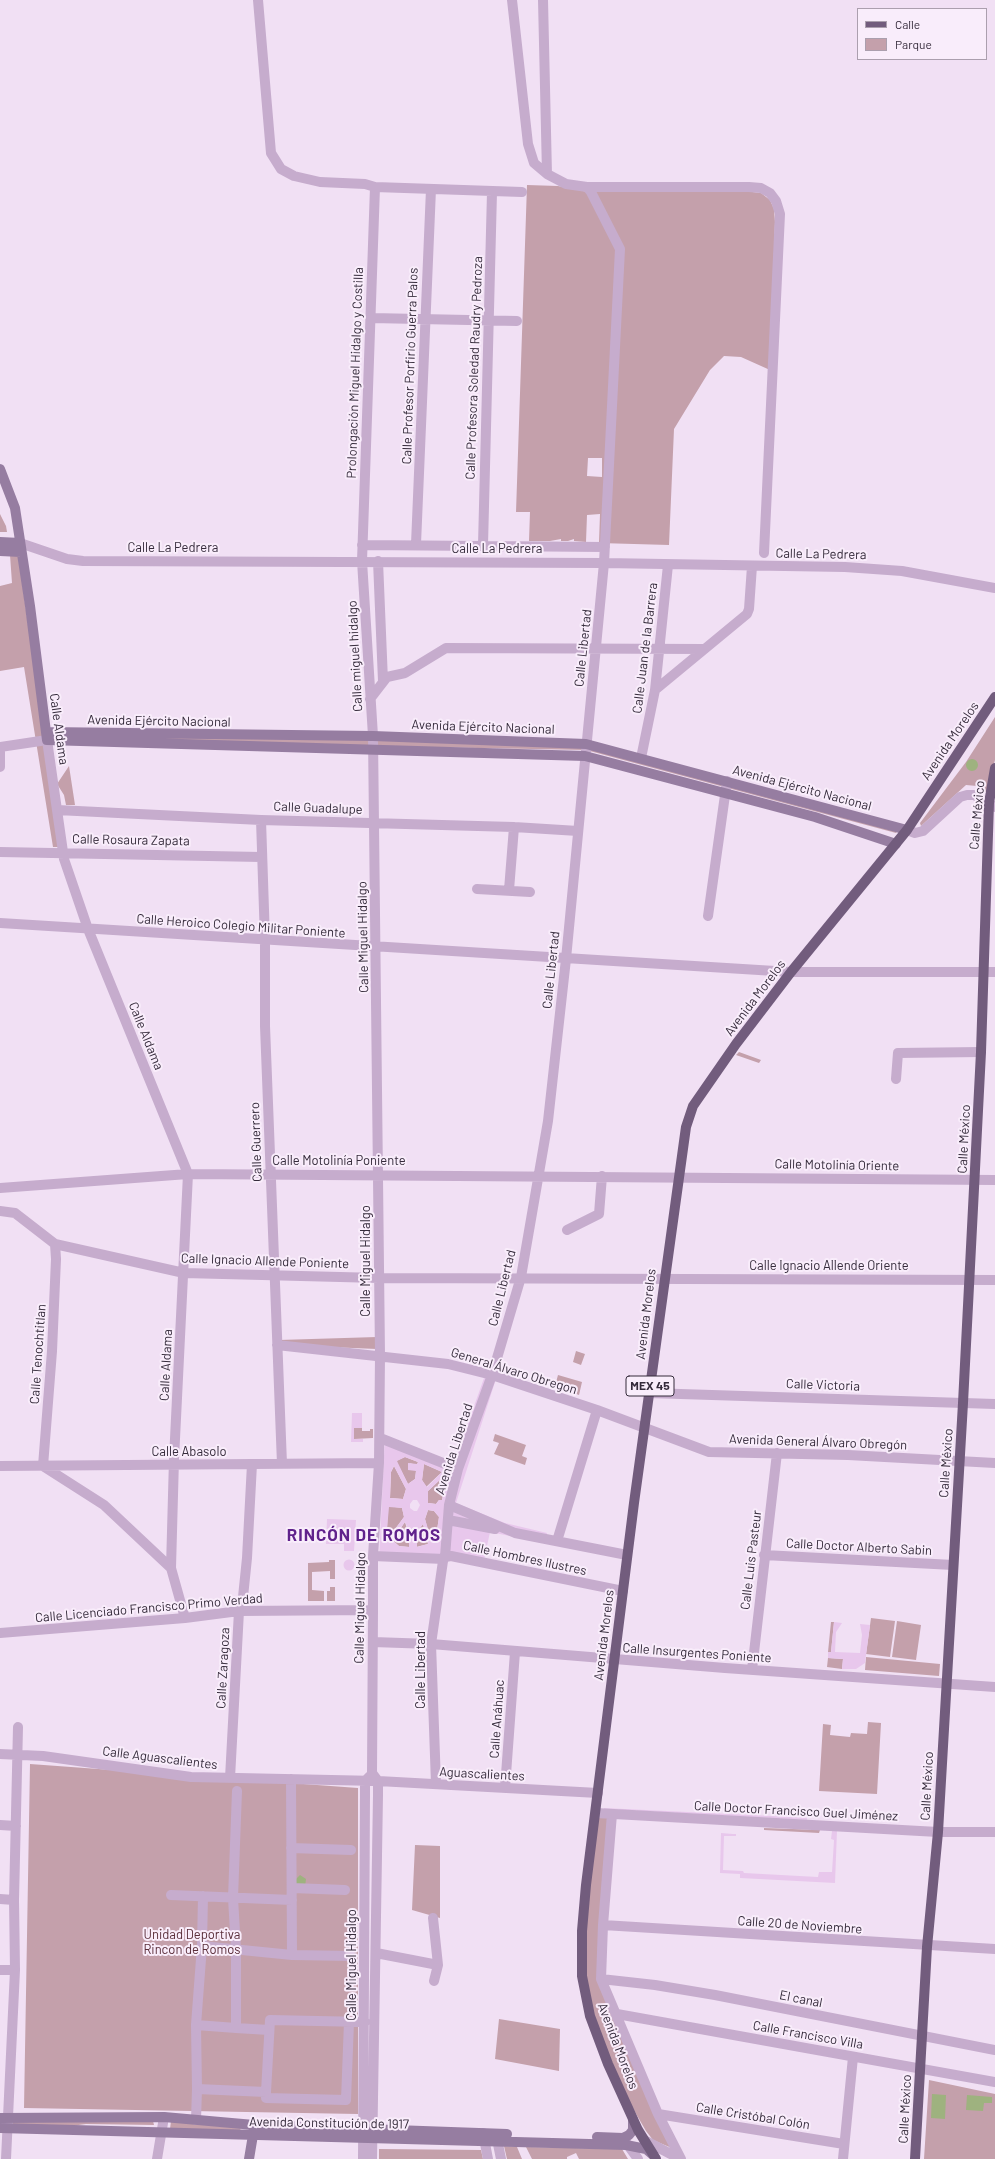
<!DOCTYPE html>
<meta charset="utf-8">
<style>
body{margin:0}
#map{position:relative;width:995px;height:2159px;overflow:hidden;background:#f1e0f4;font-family:Barlow,sans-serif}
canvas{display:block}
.legend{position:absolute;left:857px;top:8px;width:130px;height:52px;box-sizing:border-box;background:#f9edfb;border:1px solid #ab9fae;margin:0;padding:5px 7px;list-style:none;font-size:12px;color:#352b3b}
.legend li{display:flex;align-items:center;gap:8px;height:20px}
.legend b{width:20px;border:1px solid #ab9fae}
</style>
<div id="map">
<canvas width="995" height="2159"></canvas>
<ul class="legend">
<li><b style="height:5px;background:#725c7d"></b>Calle</li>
<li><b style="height:11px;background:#c4a0ab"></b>Parque</li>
</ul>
</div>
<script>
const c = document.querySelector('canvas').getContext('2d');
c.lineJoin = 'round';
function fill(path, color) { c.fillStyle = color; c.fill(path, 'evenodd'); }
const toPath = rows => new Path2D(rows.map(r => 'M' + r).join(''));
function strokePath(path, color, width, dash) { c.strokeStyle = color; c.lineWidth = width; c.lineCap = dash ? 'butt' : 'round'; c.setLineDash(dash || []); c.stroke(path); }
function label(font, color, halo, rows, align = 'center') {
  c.font = font + ' Barlow,sans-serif'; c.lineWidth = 4; c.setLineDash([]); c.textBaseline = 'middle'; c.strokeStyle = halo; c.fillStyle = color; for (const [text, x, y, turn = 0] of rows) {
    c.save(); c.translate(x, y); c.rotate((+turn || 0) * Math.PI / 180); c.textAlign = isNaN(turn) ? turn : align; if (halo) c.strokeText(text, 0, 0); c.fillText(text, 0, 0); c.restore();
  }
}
fill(toPath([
 [527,185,558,186,588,192,744,191,761,193,770,200,774,209,775,222,770,370,741,357,724,356,710,370,674,429,669,545,599,543,600,514,587,515,586,542,574,541,574,539,568,541,561,541,561,539,550,541,529,541,530,512,516,512],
 [588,458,602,458,602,477,587,476],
 [0,514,6,526,7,532,0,532],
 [18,553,59,847,53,847,24,667,0,671,0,586,12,583,10,555],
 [995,717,995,760,987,793,977,786,966,785,921,826,920,823,966,762],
 [49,733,586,744,900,827,896,833,586,750,49,740],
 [69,766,75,805,66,805,64,795,57,784],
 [739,1052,761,1060,759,1063,736,1055],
 [377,1337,377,1349,280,1345,279,1340],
 [576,1351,585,1354,581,1365,573,1362],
 [558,1375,582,1382,579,1395,555,1386],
 [354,1428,362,1428,362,1431,370,1431,370,1429,373,1429,373,1438,354,1439],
 [495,1434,526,1445,522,1456,527,1458,525,1465,494,1454,499,1443,493,1441],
 [405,1457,418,1462,417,1465,409,1463,416,1471,415,1479,408,1484,396,1461],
 [424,1464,442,1472,426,1487,422,1480],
 [394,1466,406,1489,403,1499,390,1498,391,1472],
 [444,1476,445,1486,442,1500,439,1500,436,1504,428,1503,428,1491],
 [388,1506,402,1508,404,1517,390,1536,387,1529],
 [428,1510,434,1511,439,1517,436,1537,431,1542,425,1519],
 [405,1522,409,1536,409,1547,399,1546,392,1540],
 [423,1524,428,1544,416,1547,417,1532],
 [329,1560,335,1560,335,1579,330,1579,330,1571,312,1572,312,1590,324,1591,324,1601,308,1601,308,1563,329,1562],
 [330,1587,335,1587,335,1601,327,1601,327,1591,330,1591],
 [871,1618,895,1621,890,1657,866,1654],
 [897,1621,921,1625,916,1660,892,1657],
 [831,1622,834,1622,831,1652,828,1652],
 [866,1657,940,1664,939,1676,865,1670],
 [828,1658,843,1659,842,1669,827,1667],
 [868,1722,881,1723,877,1794,819,1791,823,1724,831,1725,830,1735,850,1737,851,1733,867,1734],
 [30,1764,358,1788,358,2114,24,2108],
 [596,1813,616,1815,601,1979,674,2149,653,2140,646,2131,609,2067,588,2005,582,1939],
 [764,1828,820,1830,819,1833,764,1830],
 [415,1845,440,1846,440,1918,412,1910],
 [499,2019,560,2029,559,2071,495,2059],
 [929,2080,995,2094,995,2159,924,2159],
 [13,2121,153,2121,154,2125,86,2124,71,2126,13,2125],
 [171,2121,241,2127,240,2131,170,2129],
 [504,2146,517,2147,522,2159,507,2159],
 [526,2147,622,2149,628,2159,579,2159,576,2153,567,2157,567,2159,532,2159],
 [379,2149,481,2150,483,2159,379,2159]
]), '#c4a0ab');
fill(toPath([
 [484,1378,495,1382,456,1503,505,1523,547,1533,545,1543,490,1532,484,1560,379,1560,385,1435,454,1463],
 [405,1457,418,1462,417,1464,408,1463,408,1470,416,1471,415,1479,408,1484,397,1461],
 [424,1464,442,1472,427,1487,422,1480],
 [394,1466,406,1489,403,1499,390,1498,391,1472],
 [444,1476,445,1486,442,1500,439,1500,436,1504,428,1503,428,1491],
 [413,1500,417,1500,420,1505,417,1511,414,1511,410,1508,410,1504],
 [389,1507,402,1508,404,1517,390,1536,387,1529],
 [428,1510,434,1511,439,1517,436,1537,432,1542,425,1519],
 [405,1522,408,1529,405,1529,404,1536,409,1536,409,1547,399,1546,392,1540],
 [423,1524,428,1544,417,1547,417,1532],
 [352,1413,362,1413,362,1428,354,1428,354,1439,363,1439,363,1442,351,1442],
 [327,1519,356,1520,354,1551,344,1551,344,1544,326,1544],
 '343.5 1565a5.5 5.5 0 1 1 11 0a5.5 5.5 0 1 1-11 0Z',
 [834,1622,842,1623,836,1632,835,1652,860,1653,862,1635,860,1624,870,1625,865,1663,856,1669,842,1669,843,1659,828,1658,828,1652,831,1652],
 [604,1808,771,1816,807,1818,807,1820,604,1809],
 [832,1831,837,1831,835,1883,740,1878,740,1874,720,1873,721,1833,733,1834,736,1834,736,1836,724,1836,723,1870,743,1871,744,1873,818,1877,819,1872,832,1872,834,1840,831,1839]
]), '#e8c7ec');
fill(toPath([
 '966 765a6 6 0 1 1 12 0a6 6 0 1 1-12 0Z',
 [300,1875,306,1879,305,1887,296,1887,296,1879],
 [932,2094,946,2095,945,2119,931,2118],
 [967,2095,992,2097,992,2103,984,2103,983,2111,966,2110]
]), '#9eb27f');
strokePath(toPath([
 [258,0,271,153,281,169,294,176,320,182,365,184,375,187,522,192],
 [512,0,528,144,534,163,547,174,566,184,587,187,749,187,761,188,770,193,776,201,780,214,764,553],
 [543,0,547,174],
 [371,318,517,321],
 [20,543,67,559,83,561,604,563,845,567,902,571,995,588],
 [416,544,431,189],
 [362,545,605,547],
 [483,545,492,192],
 [378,561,383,681],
 [655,690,747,614,749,609,752,566],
 [370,699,387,677,405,673,446,648,704,649],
 [0,747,47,740,64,859,88,929,188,1174,174,1459,171,1568,185,1618],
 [0,749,0,767],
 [641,758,655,690,668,565],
 [57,810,261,820,514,827,578,831],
 [261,820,265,940,265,1026,282,1464],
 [907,830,915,833,923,831,960,797,967,795,974,795,995,807],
 [0,852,261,857],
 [477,889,530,892],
 [509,890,514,827],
 [708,916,727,781],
 [0,923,791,972,995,972],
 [896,1079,898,1053,981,1052],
 [0,1188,188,1174,995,1180],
 [0,1211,15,1213,55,1244,184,1273,379,1278,995,1280],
 [567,1230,599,1214,602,1176],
 [55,1244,56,1259,52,1351,43,1466,104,1505,171,1568],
 [277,1345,448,1364,492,1375,597,1410,709,1452,848,1455,995,1463],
 [649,1393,995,1404],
 [380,1438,458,1469],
 [0,1466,379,1463],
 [449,1505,515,1533,627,1555],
 [448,1520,495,1529],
 [557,1541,597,1410],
 [764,1555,953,1565],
 [373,1556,444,1559],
 [445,1557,451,1556,623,1591],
 [0,1633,185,1618,239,1611,373,1610],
 [373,1642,431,1644,725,1668,995,1687],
 [752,1670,777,1453],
 [0,1754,43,1756,191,1777,378,1781,598,1793],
 [230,1778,239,1611,243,1597,247,1558,252,1464],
 [291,1779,292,1955],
 [436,1784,431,1644,443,1561,445,1557,449,1505,458,1469,492,1375,521,1277,548,1121,566,959,604,563,620,249,591,192,587,187],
 [505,1788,515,1652],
 [237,1791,233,1898,236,1949,236,2028,269,2030],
 [596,1813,938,1832,995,1832],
 [612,1814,603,1925,601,1979,658,2114,681,2159],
 [0,1825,16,1826],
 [291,1848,351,1850],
 [292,1888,345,1890],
 [171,1895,292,1900],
 [0,1899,14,1900],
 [433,1918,438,1965],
 [603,1925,995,1949],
 [202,1946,292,1955,351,1956],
 [376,1953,438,1965,434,1981],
 [0,1970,15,1970],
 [601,1979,655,1985,715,1995,995,2050],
 [617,2014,995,2082],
 [196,2025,202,1946,203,1896],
 [197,2089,196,2025,236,2028],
 [266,2092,266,2098,346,2100,349,2022],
 [658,2114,844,2144],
 [196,2120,197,2089,266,2092,270,2020,365,2022],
 [483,2133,488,2159],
 [496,2134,501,2159],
 [644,2140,680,2159],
 [625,2141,638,2159],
 [6,2159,15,1970,14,1900,18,1727],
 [157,2159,164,2117],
 [363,2159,365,1795,365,1781,370,1776],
 [372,2159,378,1795,378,1781,372,1773,373,1610,373,1556,379,1463,380,1355,373,736,362,561,375,187],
 [843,2159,853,2057]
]), '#c6accd', 10);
strokePath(toPath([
 [0,469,15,508,30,606,47,740,585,756,815,817,896,844],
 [0,542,20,543],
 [0,551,21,552],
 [46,732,373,736,586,744,907,830],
 [0,2118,164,2117,254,2125,507,2134],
 [0,2128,626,2145,646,2149,653,2155],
 [597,2137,623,2138,629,2135,633,2130,633,2120],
 [249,2159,254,2129]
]), '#967da1', 10);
strokePath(toPath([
 [656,2159,638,2130,608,2064,590,2016,582,1976,582,1931,586,1885,634,1503,686,1127,693,1106,736,1044,791,972,907,830,995,697],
 [915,2159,927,1947,938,1832,963,1403,981,1052,989,803,995,768]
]), '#725c7d', 10);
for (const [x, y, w] of [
 [650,1386,48]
]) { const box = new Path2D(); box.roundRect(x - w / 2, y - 10, w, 20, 3); c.fillStyle = '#f9edfb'; c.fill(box); strokePath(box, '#352b3b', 1); }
label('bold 12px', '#352b3b', null, [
 ["MEX 45",650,1386]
]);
label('13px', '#352b3b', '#f9edfb', [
 ["Calle Profesor Porfirio Guerra Palos",410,366,-88],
 ["Calle Profesora Soledad Raudry Pedroza",474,368,-88],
 ["Prolongación Miguel Hidalgo y Costilla",355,373,-88],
 ["Calle La Pedrera",173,548],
 ["Calle La Pedrera",497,549],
 ["Calle La Pedrera",821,554,1],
 ["Calle Libertad",583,648,-84],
 ["Calle Juan de la Barrera",645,648,-83],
 ["Calle miguel hidalgo",355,656,-93],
 ["Avenida Ejército Nacional",159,721,1],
 ["Avenida Ejército Nacional",483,727,2],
 ["Calle Aldama",59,729,82],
 ["Avenida Morelos",950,741,-56],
 ["Avenida Ejército Nacional",802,788,15],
 ["Calle Guadalupe",318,808,2],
 ["Calle México",977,815,-85],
 ["Calle Rosaura Zapata",131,840,1],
 ["Calle Heroico Colegio Militar Poniente",241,926,4],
 ["Calle Miguel Hidalgo",363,937,-91],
 ["Calle Libertad",551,970,-84],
 ["Avenida Morelos",755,998,-53],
 ["Calle Aldama",146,1036,68],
 ["Calle México",964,1139,-87],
 ["Calle Guerrero",256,1142,-92],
 ["Calle Motolinía Poniente",339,1161],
 ["Calle Motolinía Oriente",837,1165,1],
 ["Calle Ignacio Allende Poniente",265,1261,2],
 ["Calle Miguel Hidalgo",366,1261,-90],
 ["Calle Ignacio Allende Oriente",829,1266],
 ["Calle Libertad",502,1288,-76],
 ["Avenida Morelos",646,1314,-83],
 ["Calle Tenochtitlan",38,1354,-86],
 ["Calle Aldama",166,1365,-87],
 ["General Álvaro Obregon",514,1371,17],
 ["Calle Victoria",823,1385,2],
 ["Avenida General Álvaro Obregón",818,1442,2],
 ["Avenida Libertad",454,1449,-72],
 ["Calle Abasolo",189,1452],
 ["Calle México",946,1463,-86],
 ["Calle Doctor Alberto Sabin",859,1547,3],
 ["Calle Hombres Ilustres",525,1558,12],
 ["Calle Luis Pasteur",751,1560,-83],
 ["Calle Licenciado Francisco Primo Verdad",149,1608,-5],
 ["Calle Miguel Hidalgo",360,1608,-89],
 ["Avenida Morelos",604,1635,-83],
 ["Calle Insurgentes Poniente",697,1653,4],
 ["Calle Zaragoza",223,1668,-87],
 ["Calle Libertad",421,1670,-90],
 ["Calle Anáhuac",497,1719,-86],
 ["Calle Aguascalientes",160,1758,7],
 ["Aguascalientes",482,1774,3],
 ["Calle México",927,1786,-87],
 ["Calle Doctor Francisco Guel Jiménez",796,1811,3],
 ["Calle 20 de Noviembre",800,1925,4],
 ["Calle Miguel Hidalgo",352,1965,-90],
 ["El canal",801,1999,11],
 ["Calle Francisco Villa",808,2035,10],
 ["Avenida Morelos",618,2046,69],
 ["Calle México",905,2109,-87],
 ["Calle Cristóbal Colón",753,2116,9],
 ["Avenida Constitución de 1917",329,2123,1]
]);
label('13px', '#5a2e3a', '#f9edfb', [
 ["Unidad Deportiva",192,1935],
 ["Rincon de Romos",192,1950]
]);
c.letterSpacing = '1px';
label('bold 17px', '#60228c', '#f9edfb', [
 ["RINCÓN DE ROMOS",364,1535]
]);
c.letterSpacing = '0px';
</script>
